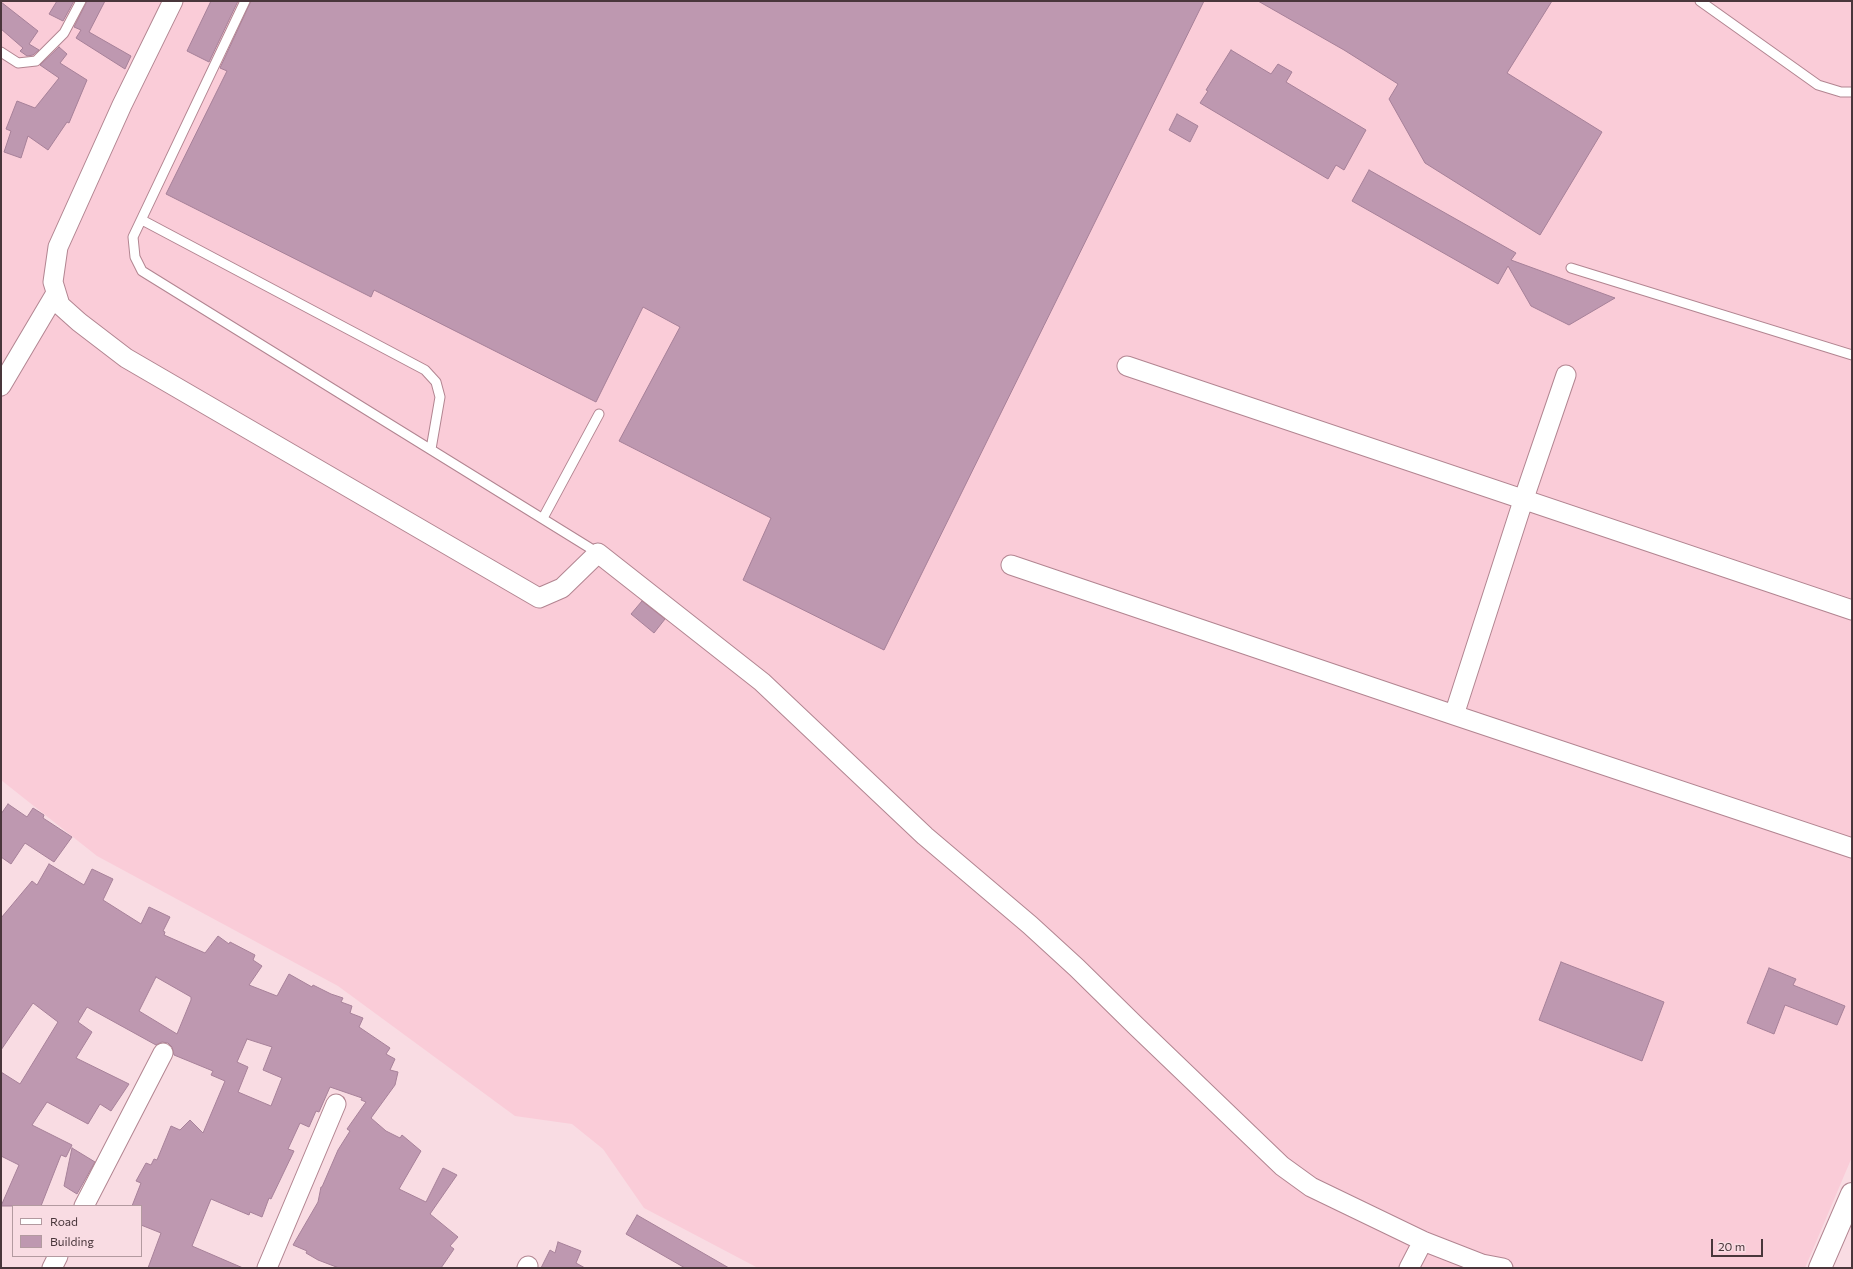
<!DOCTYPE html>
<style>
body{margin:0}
#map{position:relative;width:1853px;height:1269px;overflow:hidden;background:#f9dce3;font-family:Commissioner,sans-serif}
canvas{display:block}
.frame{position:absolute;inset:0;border:2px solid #49363b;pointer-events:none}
.legend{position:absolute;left:12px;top:1205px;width:130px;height:52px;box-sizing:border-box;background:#f9dce3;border:1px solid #b39aa0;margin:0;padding:5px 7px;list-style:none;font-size:12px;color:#49363b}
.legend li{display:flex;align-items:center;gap:8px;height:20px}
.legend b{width:20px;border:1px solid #b39aa0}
.scale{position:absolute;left:1711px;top:1239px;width:52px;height:18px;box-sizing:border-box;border:2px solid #49363b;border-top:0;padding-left:5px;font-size:12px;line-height:14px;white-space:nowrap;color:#49363b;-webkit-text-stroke:3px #f9dce3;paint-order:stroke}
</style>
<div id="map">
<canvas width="1853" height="1269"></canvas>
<div class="frame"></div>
<ul class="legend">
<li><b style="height:5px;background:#fff"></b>Road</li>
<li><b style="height:11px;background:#be98b0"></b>Building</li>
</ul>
<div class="scale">20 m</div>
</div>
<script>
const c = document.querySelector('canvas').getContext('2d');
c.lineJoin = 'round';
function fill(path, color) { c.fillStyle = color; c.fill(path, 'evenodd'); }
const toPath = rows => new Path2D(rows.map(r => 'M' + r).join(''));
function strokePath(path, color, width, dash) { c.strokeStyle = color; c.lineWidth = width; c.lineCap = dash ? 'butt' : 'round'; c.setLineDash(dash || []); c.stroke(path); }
fill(toPath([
 [1,1,1852,1,1852,1157,1805,1268,758,1268,644,1208,603,1149,572,1124,515,1116,338,986,97,856,1,780]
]), '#faccd8');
const building = toPath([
 [57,1,74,1,63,21,49,14,57,1],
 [87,1,105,1,89,32,131,56,125,69,76,38,81,30,74,27,87,1],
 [211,1,238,1,209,62,187,51,211,1],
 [251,1,1204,1,884,650,743,580,771,518,619,441,680,327,643,307,596,402,374,290,371,297,166,194,227,71,220,68,251,1],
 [1258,1,1552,1,1507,73,1602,132,1540,235,1425,163,1389,99,1398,84,1344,50,1258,1],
 [1,2,38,31,29,44,39,50,33,55,27,56,20,51,23,48,1,29,1,2],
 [59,47,67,54,60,63,87,80,69,123,67,122,48,150,28,136,21,158,4,152,11,131,6,129,17,101,35,108,59,78,40,65,59,47],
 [1231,50,1271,74,1278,64,1292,72,1286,82,1366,130,1344,170,1336,165,1328,179,1200,103,1208,91,1206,90,1231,50],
 [1177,114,1198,126,1190,142,1169,130,1177,114],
 [1369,170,1516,253,1511,260,1615,298,1569,325,1531,306,1508,266,1498,284,1352,201,1369,170],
 [642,601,665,619,654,633,631,614,642,601],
 [8,804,27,817,33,808,44,815,43,818,72,837,54,862,25,843,11,864,1,857,1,814,8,804],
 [49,864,84,885,92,869,113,879,103,900,141,924,149,907,170,917,163,931,165,932,164,935,205,953,218,936,229,944,230,942,255,955,253,960,262,966,249,985,277,996,289,974,312,987,313,985,331,994,343,998,341,1002,352,1006,350,1013,363,1018,359,1027,390,1048,386,1054,395,1059,390,1070,398,1072,395,1085,371,1118,386,1131,400,1138,402,1135,421,1151,399,1189,426,1202,443,1168,457,1175,430,1214,458,1237,450,1246,454,1249,441,1268,339,1268,318,1260,306,1253,307,1251,293,1245,318,1202,321,1187,322,1187,338,1150,350,1131,347,1129,366,1102,361,1100,362,1098,330,1087,319,1112,316,1111,309,1127,300,1123,288,1149,294,1151,271,1199,269,1198,262,1217,250,1212,249,1215,211,1199,192,1246,243,1268,148,1268,161,1233,141,1225,141,1206,132,1206,141,1183,136,1181,146,1163,151,1165,154,1159,157,1160,171,1126,180,1130,190,1120,203,1133,225,1081,211,1075,213,1071,174,1055,172,1047,168,1043,162,1042,156,1045,87,1007,78,1022,92,1032,76,1058,129,1084,111,1111,100,1104,88,1124,47,1102,32,1125,72,1145,66,1157,61,1155,41,1206,1,1206,19,1165,1,1156,1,1072,20,1084,58,1022,33,1003,1,1050,1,918,32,881,37,885,49,864],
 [156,977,191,997,191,1000,177,1034,139,1011,156,977],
 [247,1039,272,1047,263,1070,282,1078,271,1106,238,1092,248,1067,237,1062,247,1039],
 [1561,962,1664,1002,1642,1061,1539,1020,1561,962],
 [1769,968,1796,979,1793,985,1845,1006,1837,1025,1785,1005,1774,1034,1747,1023,1769,968],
 [72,1148,95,1162,77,1194,64,1186,72,1148],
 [637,1215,729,1268,685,1268,626,1234,637,1215],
 [558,1242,581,1251,576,1263,585,1268,541,1268,550,1250,555,1253,558,1242]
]);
fill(building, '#be98b0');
strokePath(building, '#a78199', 1);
const service = toPath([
 [245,1,133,237,135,257,142,271,598,553],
 [1700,1,1818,85,1841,92,1852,92],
 [1,52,18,63,36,61,64,33,81,1],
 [142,220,425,370,436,382,440,397,431,449],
 [1571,268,1852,355],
 [543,518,599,414]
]);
const minor = toPath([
 [173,1,122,105,58,247,53,282,60,305,79,322,126,358,539,598,562,588,598,553,762,682,925,836,1030,925,1077,968,1135,1025,1282,1166,1311,1187,1423,1241,1482,1264,1503,1268],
 [1127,366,1852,610],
 [1,386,56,293],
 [1011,565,1454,715,1852,848],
 [1454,715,1523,501,1566,375],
 [84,1206,163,1053],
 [52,1268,58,1256],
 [267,1268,336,1104],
 [527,1268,528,1266],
 [1409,1268,1423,1241]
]);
const secondary = toPath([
 [1820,1268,1852,1194]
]);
strokePath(service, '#b28591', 11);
strokePath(minor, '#b28591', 21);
strokePath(secondary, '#b28591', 24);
strokePath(service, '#fff', 9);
strokePath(minor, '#fff', 19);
strokePath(secondary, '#fff', 22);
</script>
